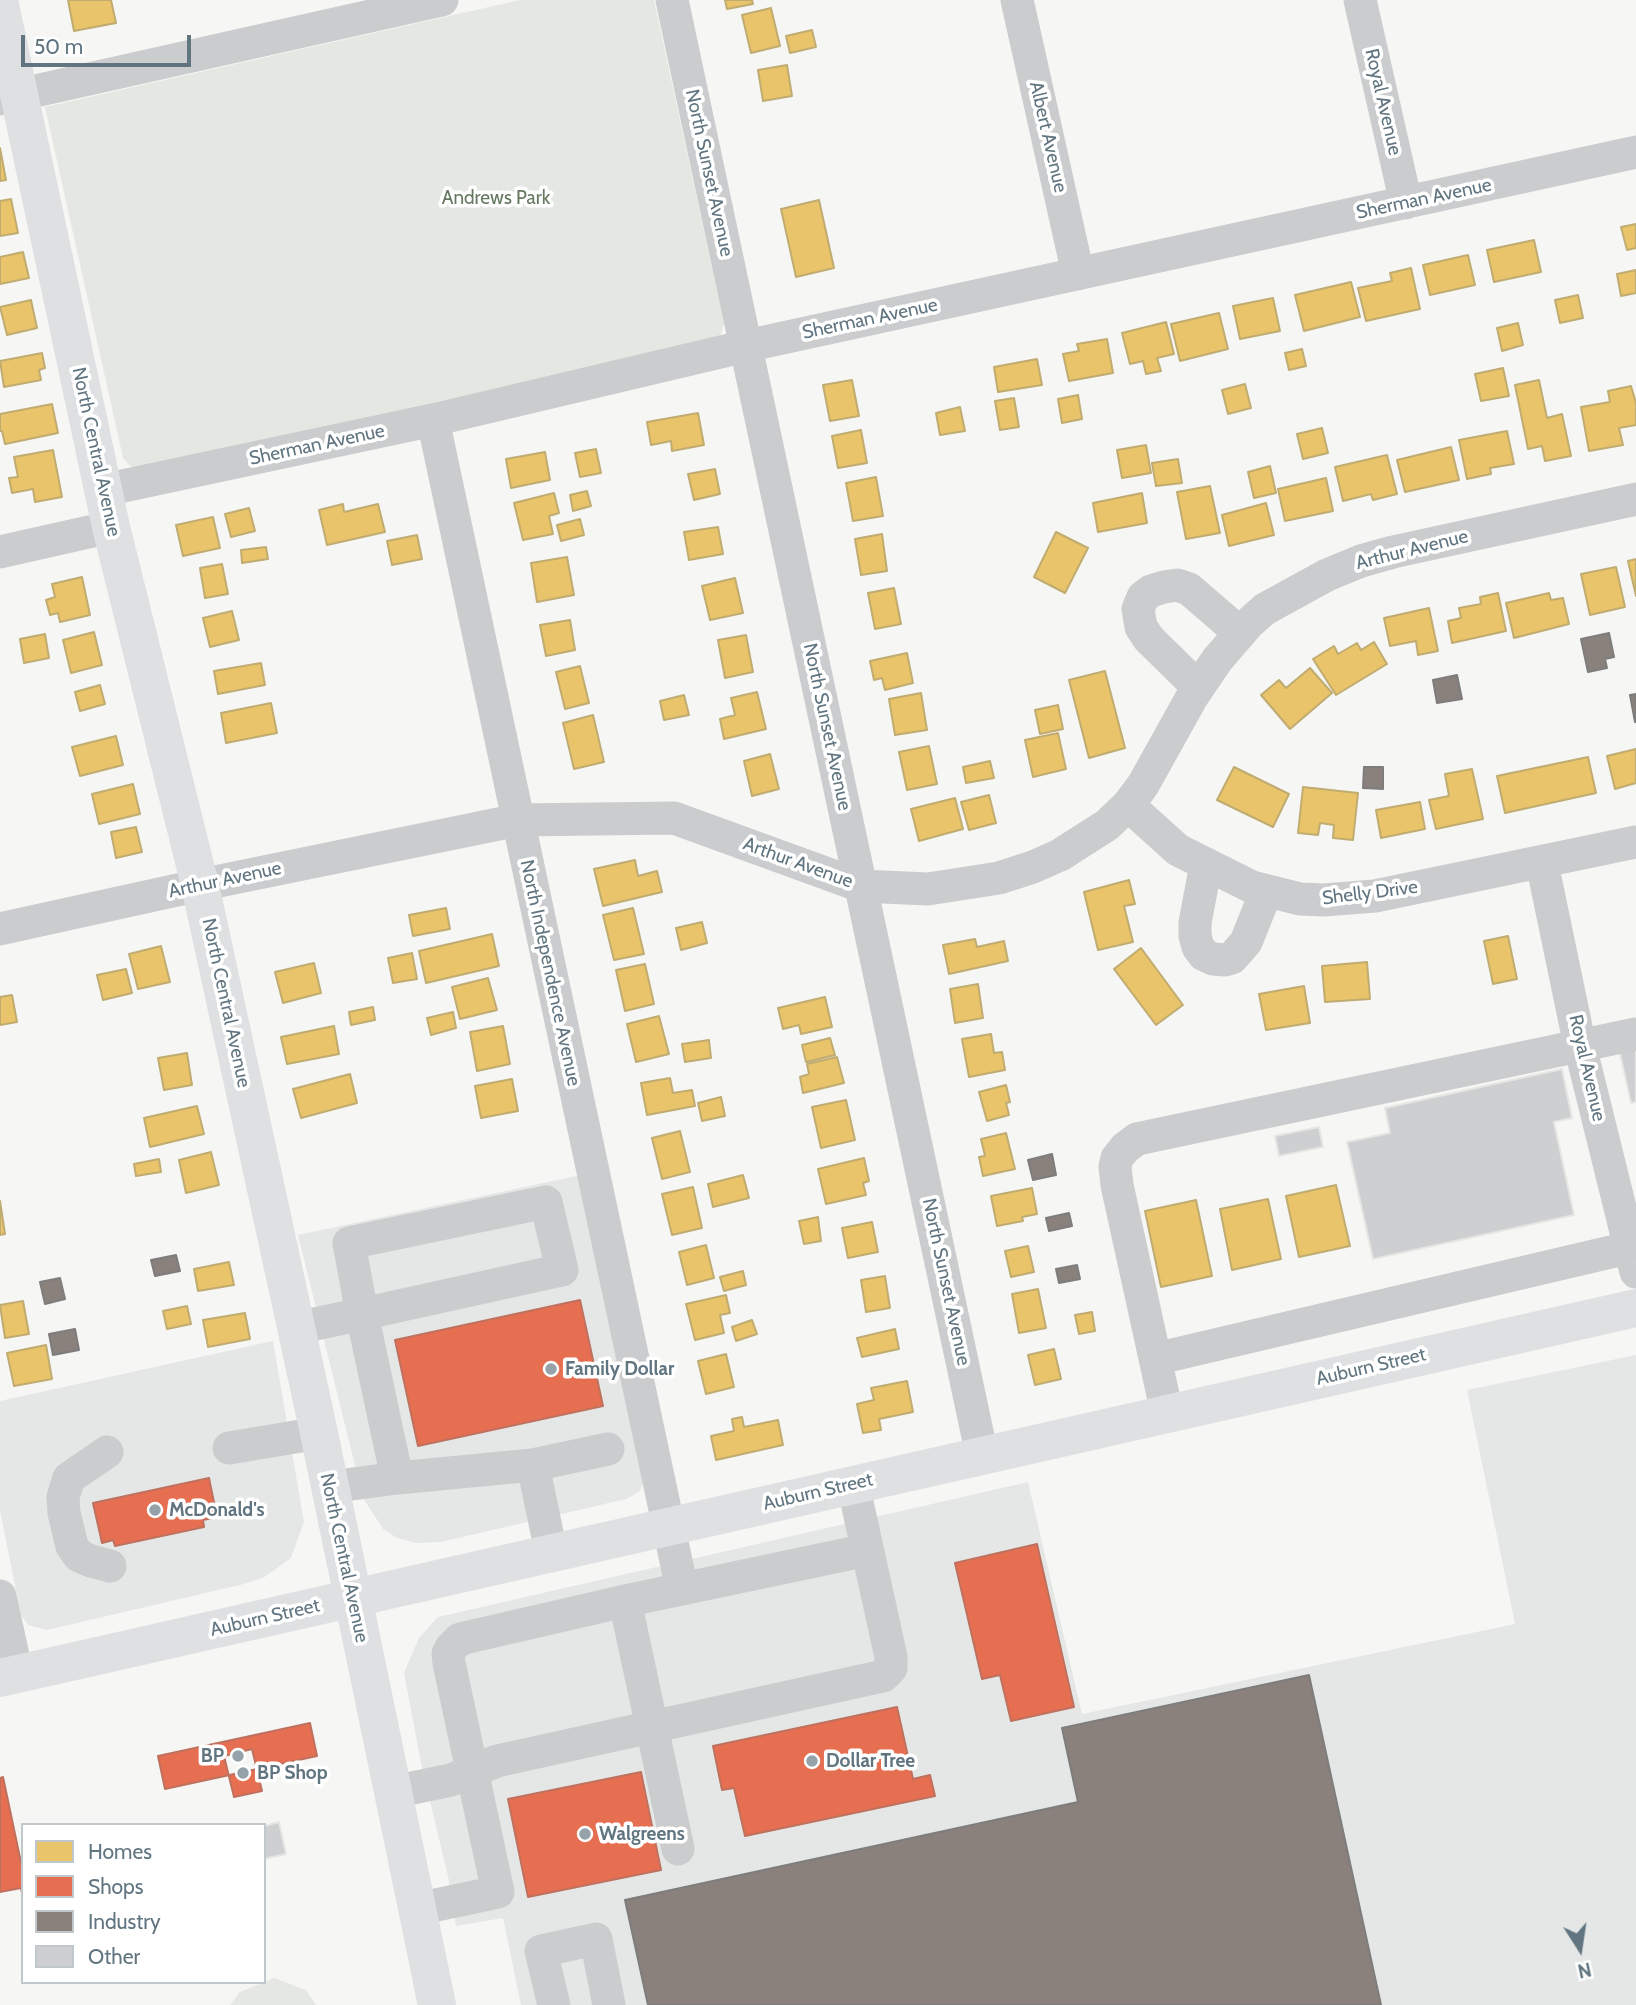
<!DOCTYPE html>
<style>
body{margin:0}
#map{position:relative;width:1636px;height:2005px;overflow:hidden;background:#f6f6f5;font-family:Cabin,sans-serif}
canvas{display:block}
.legend{position:absolute;left:21px;top:1823px;width:245px;height:161px;box-sizing:border-box;background:#fff;border:2px solid #c0c8cc;margin:0;padding:9px 12px;list-style:none;font-size:21px;color:#617580}
.legend li{display:flex;align-items:center;gap:14px;height:35px}
.legend b{width:35px;border:2px solid #c0c8cc}
.north{position:absolute;left:1545px;top:1914px;width:70px;height:70px;-webkit-text-stroke:5px #fff;paint-order:stroke;rotate:168deg;font-size:19px;font-weight:700;line-height:28px;text-align:center;color:#617580}
.north::after{content:'';display:block;margin:auto;width:24px;height:32px;background:#617580;clip-path:polygon(50% 0,100% 100%,50% 72%,0 100%)}
.scale{position:absolute;left:21px;top:35px;width:170px;height:32px;box-sizing:border-box;border:4px solid #617580;border-top:0;padding-left:9px;font-size:21px;line-height:24px;white-space:nowrap;color:#617580;-webkit-text-stroke:5px #fff;paint-order:stroke}
</style>
<div id="map">
<canvas width="1636" height="2005"></canvas>
<ul class="legend">
<li><b style="height:19px;background:#e9c46a"></b>Homes</li>
<li><b style="height:19px;background:#e76f51"></b>Shops</li>
<li><b style="height:19px;background:#8a817c"></b>Industry</li>
<li><b style="height:19px;background:#cdcfd0"></b>Other</li>
</ul>
<div class="north">N</div>
<div class="scale">50 m</div>
</div>
<script>
const c = document.querySelector('canvas').getContext('2d');
c.lineJoin = 'round';
function fill(path, color) { c.fillStyle = color; c.fill(path, 'evenodd'); }
const toPath = rows => new Path2D(rows.map(r => 'M' + r).join(''));
function strokePath(path, color, width, dash) { c.strokeStyle = color; c.lineWidth = width; c.lineCap = dash ? 'butt' : 'round'; c.setLineDash(dash || []); c.stroke(path); }
function label(font, color, halo, rows, align = 'center') {
  c.font = font + ' Cabin,sans-serif'; c.lineWidth = 7; c.setLineDash([]); c.textBaseline = 'middle'; c.strokeStyle = halo; c.fillStyle = color; for (const [text, x, y, turn = 0] of rows) {
    c.save(); c.translate(x, y); c.rotate((+turn || 0) * Math.PI / 180); c.textAlign = isNaN(turn) ? turn : align; if (halo) c.strokeText(text, 0, 0); c.fillText(text, 0, 0); c.restore();
  }
}
fill(toPath([
 [581,1175,643,1484,639,1492,626,1499,441,1542,417,1543,397,1538,383,1529,363,1498,298,1235],
 [273,1341,304,1522,291,1558,263,1578,244,1584,47,1630,28,1625,21,1615,0,1511,0,1401],
 [1636,1355,1636,2005,521,2005,503,1918,456,1926,448,1876,422,1768,404,1673,419,1638,438,1617,1028,1482,1082,1714,1515,1624,1467,1390]
]), '#e5e7e6');
fill(toPath([
 [520,0,654,0,724,324,721,334,713,342,138,470,130,466,123,458,45,107],
 [274,1978,306,1990,316,2005,230,2005,240,1992]
]), '#e5e8e2');
const homes = toPath([
 [68,0,111,0,116,23,74,31,68,0],
 [725,0,752,0,753,4,727,9,725,0],
 [771,8,780,46,751,53,742,15,771,8],
 [812,30,816,47,790,53,786,36,812,30],
 [787,65,792,96,763,101,758,70,787,65],
 [0,148,6,180,0,181,0,148],
 [11,199,18,233,0,236,0,201,11,199],
 [819,200,834,268,796,277,781,209,819,200],
 [1636,224,1636,248,1627,250,1621,227,1636,224],
 [1534,240,1541,272,1494,282,1487,250,1534,240],
 [23,252,29,278,0,284,0,257,23,252],
 [1468,255,1475,285,1430,295,1423,265,1468,255],
 [1411,268,1420,309,1366,321,1358,288,1392,281,1390,273,1411,268],
 [1636,270,1636,293,1621,296,1617,274,1636,270],
 [1351,282,1360,317,1304,331,1295,295,1351,282],
 [1578,295,1583,318,1560,323,1555,300,1578,295],
 [1273,298,1280,331,1240,339,1233,306,1273,298],
 [31,300,37,328,7,335,0,307,31,300],
 [1219,313,1228,349,1180,361,1171,324,1219,313],
 [1166,322,1174,354,1157,358,1161,371,1146,374,1143,361,1130,364,1122,333,1166,322],
 [1518,323,1523,345,1502,351,1497,328,1518,323],
 [1107,339,1113,373,1069,381,1063,354,1079,351,1077,344,1107,339],
 [1302,349,1306,366,1289,370,1285,353,1302,349],
 [42,353,45,368,39,370,41,380,4,387,0,361,42,353],
 [1037,359,1042,385,998,392,994,367,1037,359],
 [1503,368,1509,396,1481,401,1475,374,1503,368],
 [852,380,859,416,830,421,823,385,852,380],
 [1539,380,1547,418,1562,414,1571,456,1545,461,1542,446,1528,449,1515,385,1539,380],
 [1245,384,1251,408,1228,414,1222,390,1245,384],
 [1631,386,1636,403,1636,425,1619,428,1623,445,1589,451,1581,407,1610,402,1608,391,1631,386],
 [1078,395,1082,419,1062,423,1058,399,1078,395],
 [1014,398,1019,427,1000,430,995,401,1014,398],
 [52,404,58,433,5,444,2,431,0,431,0,414,52,404],
 [960,407,965,431,940,435,936,413,960,407],
 [698,413,704,445,672,451,671,441,651,445,647,422,698,413],
 [1322,428,1328,453,1303,459,1297,434,1322,428],
 [861,430,867,463,838,468,832,436,861,430],
 [1507,431,1514,464,1490,468,1491,474,1467,479,1459,440,1507,431],
 [1146,445,1151,473,1122,478,1117,450,1146,445],
 [1451,447,1459,480,1405,492,1397,460,1451,447],
 [596,449,601,473,580,477,575,453,596,449],
 [53,450,62,497,35,502,33,489,12,493,9,478,18,477,14,457,53,450],
 [545,452,550,480,511,488,506,459,545,452],
 [1387,455,1397,494,1373,500,1371,494,1343,501,1335,467,1387,455],
 [1178,459,1182,483,1156,486,1152,463,1178,459],
 [1270,466,1276,493,1254,498,1248,472,1270,466],
 [715,469,720,494,694,500,688,474,715,469],
 [876,477,883,516,853,521,846,483,876,477],
 [1326,478,1333,511,1285,521,1278,489,1326,478],
 [1210,486,1220,533,1186,539,1177,492,1210,486],
 [587,491,591,506,573,511,570,495,587,491],
 [554,493,559,513,549,516,553,534,523,540,514,503,554,493],
 [1142,493,1147,523,1098,532,1093,503,1142,493],
 [1266,503,1274,535,1229,546,1222,515,1266,503],
 [343,504,344,512,378,504,385,532,327,545,319,510,343,504],
 [249,508,255,531,231,537,225,514,249,508],
 [213,517,220,548,183,556,176,525,213,517],
 [580,519,584,535,561,541,557,525,580,519],
 [718,527,723,554,689,560,684,532,718,527],
 [1056,532,1088,548,1065,593,1034,577,1056,532],
 [882,534,887,571,861,575,855,539,882,534],
 [417,535,422,559,392,565,387,541,417,535],
 [266,547,268,559,242,563,241,550,266,547],
 [567,557,574,595,537,602,531,563,567,557],
 [1636,559,1636,596,1628,561,1636,559],
 [222,564,228,594,205,598,200,568,222,564],
 [1616,567,1625,607,1590,615,1581,574,1616,567],
 [82,577,90,615,60,622,58,613,50,615,46,600,55,597,52,584,82,577],
 [735,578,743,613,710,620,702,586,735,578],
 [894,588,901,624,875,629,868,593,894,588],
 [1498,593,1506,631,1452,643,1448,621,1461,618,1459,608,1481,604,1480,597,1498,593],
 [1549,593,1551,600,1563,598,1569,624,1514,638,1506,603,1549,593],
 [1429,608,1438,651,1418,655,1416,641,1390,646,1384,618,1429,608],
 [232,611,239,640,210,647,203,618,232,611],
 [570,620,575,650,546,656,540,625,570,620],
 [94,632,102,665,71,673,63,640,94,632],
 [45,634,49,658,24,663,20,639,45,634],
 [746,635,753,672,725,678,718,640,746,635],
 [1374,642,1387,664,1336,695,1313,659,1334,646,1338,654,1357,643,1361,650,1374,642],
 [907,653,913,683,885,690,882,678,874,680,870,661,907,653],
 [261,663,265,685,218,694,214,671,261,663],
 [580,666,589,703,565,709,556,672,580,666],
 [1310,668,1332,693,1290,729,1261,695,1279,680,1286,688,1310,668],
 [1105,671,1125,748,1089,758,1069,680,1105,671],
 [100,685,105,704,80,711,75,692,100,685],
 [757,692,766,729,724,739,720,719,735,715,731,698,757,692],
 [921,693,927,730,895,735,889,699,921,693],
 [684,695,689,715,664,720,660,701,684,695],
 [271,703,277,733,226,743,221,713,271,703],
 [1058,705,1063,729,1040,734,1035,710,1058,705],
 [593,715,604,762,574,769,563,723,593,715],
 [1058,733,1066,769,1033,777,1025,740,1058,733],
 [116,736,123,765,80,776,72,747,116,736],
 [929,746,937,784,907,790,899,752,929,746],
 [1636,749,1636,783,1615,789,1607,756,1636,749],
 [770,754,779,789,752,796,744,761,770,754],
 [1588,757,1596,793,1505,813,1497,776,1588,757],
 [990,761,994,778,966,783,963,767,990,761],
 [1234,767,1289,794,1273,827,1217,800,1234,767],
 [1472,769,1483,819,1436,829,1429,800,1449,796,1445,774,1472,769],
 [133,784,140,814,99,824,92,794,133,784],
 [1303,787,1358,793,1353,840,1333,838,1334,825,1320,823,1318,835,1298,833,1303,787],
 [989,795,996,823,969,830,961,802,989,795],
 [955,798,963,829,919,841,911,809,955,798],
 [1420,802,1425,829,1381,838,1376,810,1420,802],
 [136,827,142,852,116,858,111,832,136,827],
 [635,860,638,876,657,871,662,892,603,906,594,869,635,860],
 [1129,880,1135,904,1124,906,1133,942,1098,950,1084,892,1129,880],
 [446,908,450,929,413,936,409,915,446,908],
 [633,908,644,954,614,960,603,915,633,908],
 [702,922,707,943,681,950,676,928,702,922],
 [492,934,499,966,426,983,419,951,492,934],
 [1508,936,1517,979,1493,984,1484,941,1508,936],
 [975,939,977,947,1004,941,1008,961,949,974,943,945,975,939],
 [161,946,170,982,138,989,129,954,161,946],
 [1141,948,1183,1005,1156,1025,1114,969,1141,948],
 [412,953,417,979,393,983,388,958,412,953],
 [1367,962,1370,999,1325,1002,1322,966,1367,962],
 [314,963,321,993,283,1003,275,972,314,963],
 [645,964,654,1004,625,1011,616,970,645,964],
 [126,969,132,993,103,1000,97,975,126,969],
 [488,978,497,1010,460,1019,452,987,488,978],
 [978,984,983,1018,955,1023,950,989,978,984],
 [1304,986,1310,1023,1266,1030,1259,994,1304,986],
 [12,995,17,1022,0,1025,0,997,12,995],
 [825,997,832,1027,801,1034,799,1025,783,1029,778,1008,825,997],
 [373,1007,375,1020,351,1025,349,1012,373,1007],
 [453,1012,456,1028,431,1035,427,1018,453,1012],
 [659,1016,669,1054,636,1062,627,1024,659,1016],
 [334,1026,339,1054,287,1064,281,1037,334,1026],
 [503,1026,510,1064,477,1071,470,1032,503,1026],
 [991,1034,994,1053,1002,1052,1005,1070,969,1077,962,1039,991,1034],
 [830,1038,835,1055,806,1062,802,1045,830,1038],
 [709,1040,711,1058,685,1062,682,1044,709,1040],
 [187,1053,192,1085,164,1090,158,1058,187,1053],
 [837,1057,844,1083,803,1093,800,1077,809,1074,807,1064,837,1057],
 [350,1074,357,1103,301,1118,293,1089,350,1074],
 [670,1078,673,1093,692,1090,695,1106,647,1115,641,1083,670,1078],
 [512,1079,518,1111,481,1118,475,1086,512,1079],
 [1006,1085,1010,1102,1006,1103,1009,1115,987,1121,979,1092,1006,1085],
 [721,1097,725,1116,702,1121,698,1103,721,1097],
 [846,1100,855,1140,821,1148,812,1107,846,1100],
 [197,1106,204,1134,150,1147,144,1118,197,1106],
 [680,1131,690,1172,662,1179,652,1138,680,1131],
 [1006,1133,1015,1169,983,1176,979,1157,985,1156,981,1139,1006,1133],
 [211,1152,219,1185,186,1193,179,1160,211,1152],
 [864,1158,869,1181,863,1183,866,1195,826,1204,818,1169,864,1158],
 [159,1159,161,1172,136,1176,134,1164,159,1159],
 [743,1175,749,1198,713,1207,708,1184,743,1175],
 [1336,1185,1350,1246,1299,1257,1286,1196,1336,1185],
 [693,1187,702,1228,672,1235,662,1194,693,1187],
 [1032,1188,1037,1214,1022,1217,1023,1221,997,1226,991,1196,1032,1188],
 [1268,1199,1281,1259,1232,1270,1220,1209,1268,1199],
 [1196,1200,1212,1276,1161,1287,1145,1211,1196,1200],
 [0,1201,5,1234,0,1235,0,1201],
 [818,1217,821,1241,804,1244,799,1221,818,1217],
 [872,1222,878,1252,848,1258,842,1228,872,1222],
 [706,1245,714,1278,687,1285,679,1252,706,1245],
 [1028,1246,1034,1272,1011,1277,1005,1251,1028,1246],
 [229,1262,234,1285,198,1291,194,1269,229,1262],
 [743,1271,746,1285,724,1291,720,1277,743,1271],
 [885,1276,890,1308,866,1312,861,1280,885,1276],
 [1038,1289,1046,1328,1019,1333,1012,1294,1038,1289],
 [726,1295,730,1313,720,1315,724,1333,695,1340,686,1304,726,1295],
 [23,1301,29,1334,5,1338,0,1305,23,1301],
 [187,1306,191,1324,167,1329,163,1311,187,1306],
 [1092,1312,1095,1331,1079,1334,1075,1315,1092,1312],
 [245,1313,250,1339,208,1347,203,1320,245,1313],
 [752,1320,757,1334,736,1341,732,1327,752,1320],
 [895,1329,899,1349,862,1357,857,1338,895,1329],
 [46,1345,52,1379,14,1386,7,1353,46,1345],
 [1054,1349,1061,1379,1035,1385,1028,1355,1054,1349],
 [726,1354,734,1387,706,1394,698,1361,726,1354],
 [907,1381,913,1412,879,1419,881,1430,863,1433,857,1404,874,1400,871,1388,907,1381],
 [742,1417,744,1427,778,1420,783,1445,716,1460,711,1436,734,1431,732,1419,742,1417]
]);
fill(homes, '#e9c46a');
strokePath(homes, '#c0ac71', 2);
const shops = toPath([
 [580,1300,603,1406,418,1446,395,1340,580,1300],
 [209,1478,217,1517,203,1520,204,1527,115,1546,113,1540,102,1543,93,1503,209,1478],
 [1037,1544,1074,1707,1011,1721,1000,1675,982,1679,955,1563,1037,1544],
 [897,1707,913,1779,930,1775,935,1796,745,1836,734,1788,722,1790,713,1746,897,1707],
 [310,1723,317,1756,165,1789,158,1756,310,1723],
 [252,1749,262,1791,234,1797,224,1756,252,1749],
 [641,1772,661,1870,528,1897,508,1799,641,1772],
 [3,1777,23,1872,23,1897,21,1888,0,1892,0,1778,3,1777]
]);
fill(shops, '#e76f51');
strokePath(shops, '#bf715f', 2);
const industry = toPath([
 [1609,633,1614,657,1605,659,1607,668,1588,672,1581,639,1609,633],
 [1457,675,1462,699,1437,703,1433,680,1457,675],
 [1636,694,1636,722,1635,722,1630,695,1636,694],
 [1364,767,1383,767,1383,789,1363,788,1364,767],
 [1052,1154,1056,1175,1033,1180,1028,1160,1052,1154],
 [1069,1213,1072,1226,1049,1231,1046,1218,1069,1213],
 [176,1255,180,1271,155,1276,151,1260,176,1255],
 [1077,1265,1080,1279,1059,1283,1056,1269,1077,1265],
 [60,1278,65,1299,45,1304,40,1282,60,1278],
 [75,1329,79,1350,53,1355,49,1334,75,1329],
 [1309,1675,1381,2005,648,2005,625,1900,1078,1802,1062,1728,1309,1675]
]);
fill(industry, '#8a817c');
strokePath(industry, '#7e7d7d', 2);
const building = toPath([
 [1636,1041,1636,1102,1631,1103,1618,1045,1636,1041],
 [1562,1069,1572,1118,1554,1122,1574,1215,1373,1259,1347,1142,1390,1133,1385,1108,1562,1069],
 [1319,1127,1323,1147,1279,1156,1275,1136,1319,1127],
 [279,1822,286,1854,264,1859,264,1826,279,1822]
]);
fill(building, '#cdcfd0');
strokePath(building, '#e6e6e4', 2);
strokePath(toPath([
 [672,0,982,1455],
 [1017,0,1078,274],
 [1360,0,1406,203],
 [0,99,442,0],
 [433,420,682,1589],
 [104,490,433,420,746,346,1636,152],
 [0,552,111,527],
 [1198,687,1149,639,1141,627,1138,609,1143,597,1151,591,1164,587,1177,585,1189,589,1240,633],
 [1128,805,1178,850,1252,887,1300,899,1324,900,1375,896,1636,842],
 [1542,863,1580,1046,1636,1272],
 [1206,864,1195,923,1195,936,1198,947,1204,955,1213,959,1225,960,1232,958,1246,942,1266,892],
 [0,929,200,885,518,820,674,818,861,886,928,889,999,878,1033,867,1060,855,1107,825,1128,805,1143,785,1192,697,1217,660,1248,624,1265,609,1327,575,1361,561,1393,552,1636,499],
 [546,1202,562,1270,362,1314,349,1243,546,1202],
 [296,1328,362,1314,397,1478,533,1465],
 [1155,1359,1636,1246],
 [1167,1413,1117,1185,1115,1167,1117,1158,1125,1148,1137,1139,1636,1034],
 [229,1448,319,1433],
 [107,1452,69,1478,63,1497,64,1513,72,1546,79,1556,91,1561,110,1566],
 [330,1487,397,1478],
 [551,1552,533,1465,608,1449],
 [0,1596,17,1674],
 [625,1601,678,1849],
 [393,1792,451,1780,497,1761,883,1676,891,1668,891,1657,853,1484],
 [417,1909,498,1892,449,1663,448,1654,451,1648,460,1639,625,1601,867,1550],
 [554,2005,541,1951,596,1939,609,2005]
]), '#cbcccd', 33);
strokePath(toPath([
 [0,5,111,527,200,885,319,1433,437,2005],
 [0,1678,1636,1308]
]), '#dfe0e1', 38);
for (const [x, y, r, color] of [
 [551,1369,7,"#95a2a9"],
 [155,1510,7,"#95a2a9"],
 [238,1756,7,"#95a2a9"],
 [812,1761,7,"#95a2a9"],
 [243,1773,7,"#95a2a9"],
 [585,1834,7,"#95a2a9"]
]) { const dot = new Path2D(); dot.arc(x, y, r, 0, 2 * Math.PI); c.fillStyle = color; c.fill(dot); strokePath(dot, '#fff', 2.5); }
label('19px', '#617580', '#fff', [
 ["Royal Avenue",1383,102,77],
 ["Albert Avenue",1048,137,77],
 ["North Sunset Avenue",709,173,78],
 ["Sherman Avenue",1424,199,-12],
 ["Sherman Avenue",870,319,-12],
 ["Sherman Avenue",317,445,-12],
 ["North Central Avenue",96,452,78],
 ["Arthur Avenue",1412,550,-14],
 ["North Sunset Avenue",827,727,78],
 ["Arthur Avenue",798,863,20],
 ["Arthur Avenue",225,880,-12],
 ["Shelly Drive",1370,893,-7],
 ["North Independence Avenue",550,973,78],
 ["North Central Avenue",226,1003,78],
 ["Royal Avenue",1587,1068,77],
 ["North Sunset Avenue",946,1282,78],
 ["Auburn Street",1371,1367,-13],
 ["Auburn Street",818,1492,-13],
 ["North Central Avenue",344,1558,78],
 ["Auburn Street",265,1618,-13]
]);
label('19px', '#667860', '#fff', [
 ["Andrews Park",496,198]
]);
label('bold 19px', '#617580', '#fff', [
 ["Family Dollar",565,1369],
 ["McDonald's",169,1510],
 ["BP",224,1756,"right"],
 ["Dollar Tree",826,1761],
 ["BP Shop",257,1773],
 ["Walgreens",599,1834]
], 'left');
</script>
